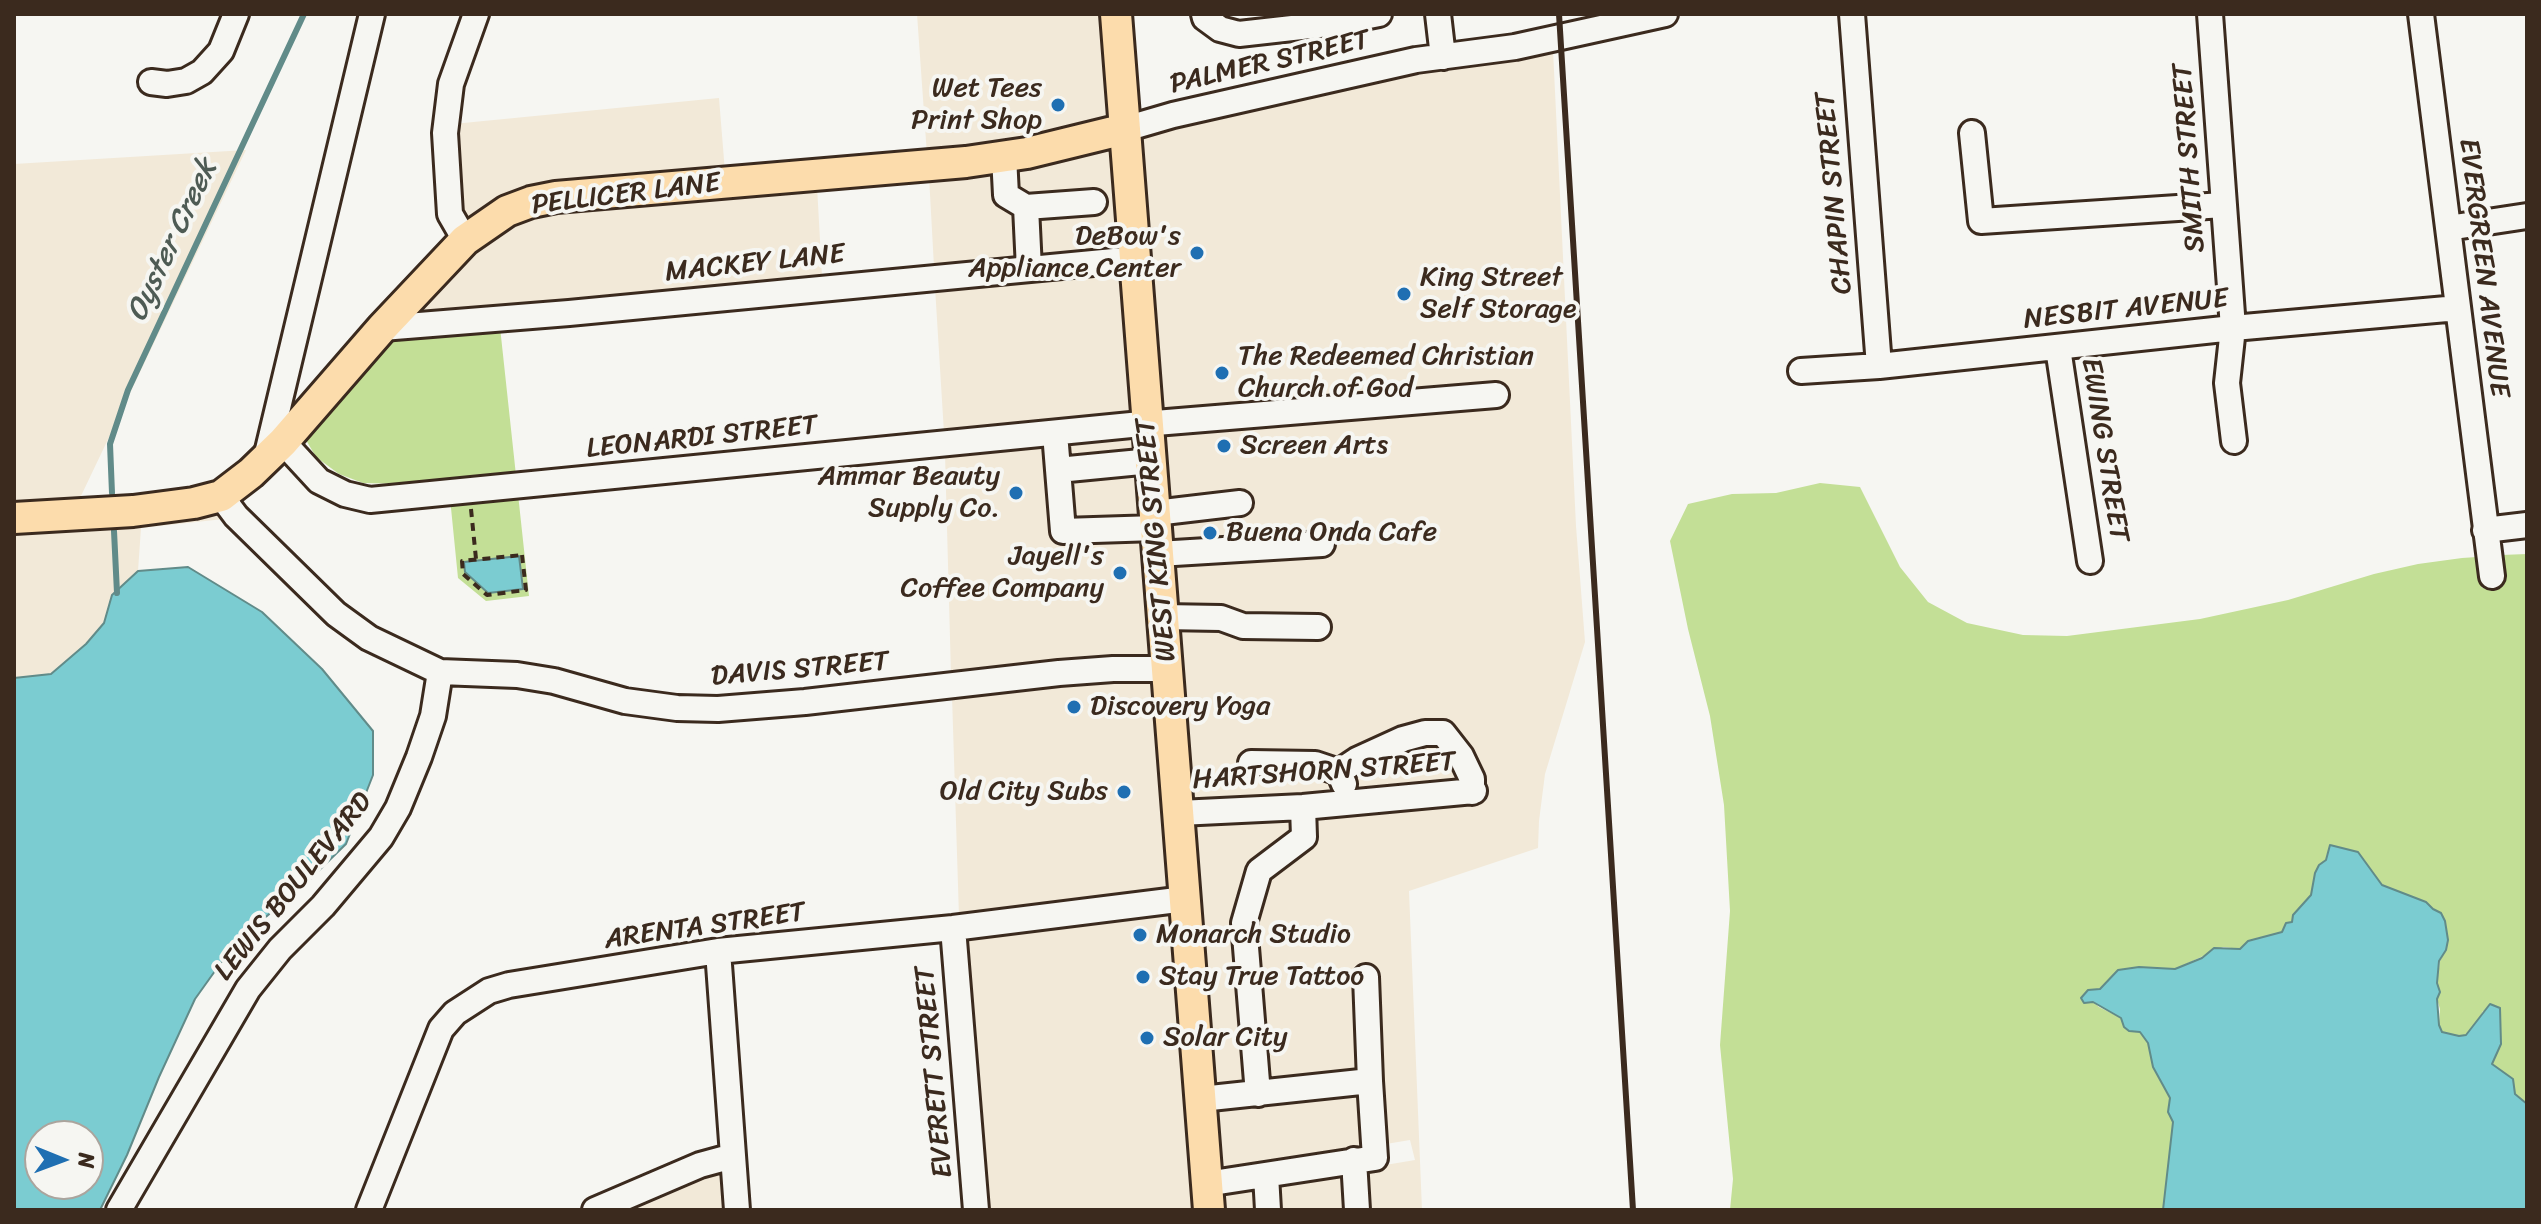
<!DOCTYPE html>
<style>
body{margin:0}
#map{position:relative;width:2541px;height:1224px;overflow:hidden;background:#f6f6f2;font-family:Sriracha,sans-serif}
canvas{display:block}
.frame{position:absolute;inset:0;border:16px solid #3b2a1e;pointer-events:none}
.north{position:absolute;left:24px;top:1120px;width:80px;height:80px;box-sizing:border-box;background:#f6f6f2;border:2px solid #aba49d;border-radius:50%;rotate:91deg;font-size:22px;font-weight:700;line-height:32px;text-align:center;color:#3b2a1e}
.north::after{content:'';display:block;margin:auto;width:28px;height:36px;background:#1f6fb2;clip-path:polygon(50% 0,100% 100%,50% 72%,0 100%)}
</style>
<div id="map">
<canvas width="2541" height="1224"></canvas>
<div class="frame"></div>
<div class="north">N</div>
</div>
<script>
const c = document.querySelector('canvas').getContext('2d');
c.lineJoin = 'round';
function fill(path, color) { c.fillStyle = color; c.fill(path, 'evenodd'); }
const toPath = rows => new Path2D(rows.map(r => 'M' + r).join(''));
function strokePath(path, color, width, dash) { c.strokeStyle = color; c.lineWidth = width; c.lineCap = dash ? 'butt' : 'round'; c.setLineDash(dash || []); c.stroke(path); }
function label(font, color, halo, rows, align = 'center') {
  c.font = font + ' Sriracha,sans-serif'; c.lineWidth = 8; c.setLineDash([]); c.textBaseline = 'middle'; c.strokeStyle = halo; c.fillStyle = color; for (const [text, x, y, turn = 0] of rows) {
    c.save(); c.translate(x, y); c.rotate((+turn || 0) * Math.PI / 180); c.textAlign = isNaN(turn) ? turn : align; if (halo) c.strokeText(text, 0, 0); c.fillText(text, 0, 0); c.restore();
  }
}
fill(toPath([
 [917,14,1104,14,1113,121,1070,133,927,155],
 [1553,50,1576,526,1585,642,1545,774,1539,821,1538,848,1409,891,1422,1210,1221,1210,1219,1193,1415,1160,1410,1140,1218,1172,1192,823,1487,800,1484,780,1282,798,1190,802,1160,433,1509,404,1506,384,1159,412,1138,136,1425,70],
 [719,98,725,172,457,232,453,124],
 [1115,143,1122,250,934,267,929,176],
 [246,150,80,498,143,498,223,480,215,486,191,493,131,500,14,508,14,164],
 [817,186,822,276,409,315,474,247,535,212],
 [1124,271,1135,414,944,433,935,287],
 [1136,435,1155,659,951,675,945,454],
 [216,508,224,519,141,528,138,571,112,595,104,623,86,644,51,674,14,678,14,529],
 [1114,679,1156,679,1173,891,959,917,952,696],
 [1174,912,1196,1210,988,1210,966,937],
 [722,1170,725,1210,625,1210,704,1175]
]), '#f2e9d8');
fill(toPath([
 [500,327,529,596,486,601,458,578,448,478,403,484,363,483,339,474,316,457,306,440,310,428,353,387,393,335],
 [1820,483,1860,487,1900,567,1928,602,1967,623,2023,635,2067,636,2200,619,2288,600,2374,574,2418,564,2462,558,2477,557,2482,588,2504,586,2501,555,2527,554,2527,1104,2515,1094,2512,1078,2492,1064,2501,1044,2500,1017,2483,1011,2478,1021,2466,1035,2459,1036,2442,1032,2439,1025,2440,1009,2437,999,2440,992,2437,983,2440,961,2446,950,2448,940,2445,921,2426,902,2382,885,2358,853,2351,852,2337,846,2327,854,2326,861,2319,865,2311,896,2293,915,2292,922,2286,923,2283,932,2257,938,2240,949,2223,947,2175,969,2139,967,2118,970,2100,989,2088,991,2093,1002,2099,1007,2121,1018,2124,1027,2140,1032,2148,1043,2153,1067,2170,1099,2169,1112,2173,1122,2163,1210,1730,1210,1733,1179,1720,1045,1730,911,1724,805,1710,716,1688,629,1670,541,1688,504,1732,494,1776,493]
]), '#c3df96');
const water = toPath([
 [519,556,523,589,488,593,465,572,464,562,519,556],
 [188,567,262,612,322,669,373,731,373,775,346,844,306,883,235,943,195,999,159,1077,127,1155,100,1210,14,1210,14,678,51,674,86,644,104,623,112,595,138,571,188,567],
 [40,1136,88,1136,88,1184,40,1184,40,1136],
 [2330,845,2358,852,2382,885,2426,902,2433,909,2441,913,2445,921,2448,940,2446,950,2439,961,2437,983,2440,992,2437,999,2439,1025,2442,1032,2459,1036,2466,1035,2490,1004,2500,1008,2501,1044,2492,1064,2513,1079,2515,1094,2527,1104,2527,1210,2163,1210,2173,1122,2168,1112,2170,1098,2153,1067,2148,1043,2140,1032,2129,1031,2124,1027,2121,1018,2093,1002,2084,1003,2081,998,2088,990,2100,989,2118,970,2139,967,2175,969,2202,958,2214,948,2240,949,2248,941,2282,932,2286,923,2292,922,2293,915,2311,895,2315,873,2319,865,2326,860,2330,845]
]);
fill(water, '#7bccd1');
strokePath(water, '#618b89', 2);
strokePath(toPath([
 [112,493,110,444,128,390,304,14],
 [114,531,117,593]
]), '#618b89', 6);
const minor = toPath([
 [1204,14,1205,18,1220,29,1239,34,1328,24,1379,14],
 [1438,14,1443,57],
 [1852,14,1879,366],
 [2210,14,2233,328,2227,383,2234,441],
 [2421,14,2492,576],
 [151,82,167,84,186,81,202,72,221,51,236,14],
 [1125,129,1173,115,1416,60,1515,47,1665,14],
 [1972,133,1981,221,2223,205],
 [1004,156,1006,195,1026,207,1029,269],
 [1026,207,1094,202],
 [2448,228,2527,216],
 [465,240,450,214,445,133,451,84,476,14],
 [382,328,569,313,1135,259],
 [2058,348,2090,561],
 [1801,371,1879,366,2233,328,2458,308],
 [1055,433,1063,531,1156,528],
 [283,442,319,481,345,494,370,500,1131,425,1496,395],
 [266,458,372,14],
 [1058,470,1151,461],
 [221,496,236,516,336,614,369,638,440,672,517,675,554,681,625,701,677,708,718,709,805,702,1059,673,1113,669,1167,669],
 [1155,513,1240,503],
 [2485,530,2527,525],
 [1158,554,1322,544],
 [1163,617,1221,618,1243,626,1318,627],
 [1251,763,1315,764,1339,772,1344,784],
 [1339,772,1357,760,1403,739,1425,733,1443,733,1461,756,1472,779,1472,792],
 [1179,813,1303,807,1474,791],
 [953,928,976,1210],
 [718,951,737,1210],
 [1258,1094,1244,923,1259,871,1304,837,1303,807],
 [1201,1099,1370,1081,1366,977],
 [1354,1160,1357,1210],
 [1266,1175,1268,1210],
 [1206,1184,1375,1158,1370,1081],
 [119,1210,248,989,280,949,323,906,381,837,398,808,419,757,433,716,440,672],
 [369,1210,441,1029,455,1013,489,991,509,985,718,951,953,928,1185,899],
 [595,1210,700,1165,733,1156]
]);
const major = toPath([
 [1116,14,1209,1210],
 [14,518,133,511,194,503,221,496,251,473,283,442,382,328,465,240,507,211,531,202,556,197,966,162,1027,153,1125,129]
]);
strokePath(minor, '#3b2a1e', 30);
strokePath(major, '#3b2a1e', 36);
strokePath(toPath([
 [471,509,476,559],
 [522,555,526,590,487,595,463,574,462,561,522,555]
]), '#3b2a1e', 4, [8, 6]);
strokePath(minor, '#f6f6f2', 24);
strokePath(major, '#fcdcac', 30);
strokePath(toPath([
 [1559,14,1633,1210]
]), '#3b2a1e', 6);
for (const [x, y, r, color] of [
 [1058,105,8,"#1f6fb2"],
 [1197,253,8,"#1f6fb2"],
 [1404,294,8,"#1f6fb2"],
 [1222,373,8,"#1f6fb2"],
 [1224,446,8,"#1f6fb2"],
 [1016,493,8,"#1f6fb2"],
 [1210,533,8,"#1f6fb2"],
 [1120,573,8,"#1f6fb2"],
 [1074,707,8,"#1f6fb2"],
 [1124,792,8,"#1f6fb2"],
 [1140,935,8,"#1f6fb2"],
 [1143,977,8,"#1f6fb2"],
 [1147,1038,8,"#1f6fb2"]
]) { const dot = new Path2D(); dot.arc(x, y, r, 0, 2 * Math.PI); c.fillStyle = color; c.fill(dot); strokePath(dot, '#f6f6f2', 3); }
label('28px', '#3b2a1e', '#f6f6f2', [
 ["PALMER STREET",1270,63,-13],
 ["SMITH STREET",2190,158,-94],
 ["CHAPIN STREET",1835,193,-95],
 ["PELLICER LANE",626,195,-7],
 ["MACKEY LANE",755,264,-6],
 ["EVERGREEN AVENUE",2483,268,83],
 ["NESBIT AVENUE",2126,310,-6],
 ["LEONARDI STREET",702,438,-6],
 ["EWING STREET",2104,450,81],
 ["WEST KING STREET",1157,540,-95],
 ["DAVIS STREET",800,670,-5],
 ["HARTSHORN STREET",1324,772,-4],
 ["LEWIS BOULEVARD",294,887,-51],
 ["ARENTA STREET",705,927,-8],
 ["EVERETT STREET",935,1072,-95]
]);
label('28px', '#3b2a1e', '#f6f6f2', [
 ["Wet Tees",1042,89,"right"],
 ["Print Shop",1042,121,"right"],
 ["DeBow's",1181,237,"right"],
 ["Appliance Center",1181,269,"right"],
 ["King Street",1420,278],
 ["Self Storage",1420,310],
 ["The Redeemed Christian",1238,357],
 ["Church of God",1238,389],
 ["Screen Arts",1240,446],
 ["Ammar Beauty",1000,477,"right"],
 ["Supply Co.",1000,509,"right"],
 ["Buena Onda Cafe",1226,533],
 ["Jayell's",1104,557,"right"],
 ["Coffee Company",1104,589,"right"],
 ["Discovery Yoga",1090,707],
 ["Old City Subs",1108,792,"right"],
 ["Monarch Studio",1156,935],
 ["Stay True Tattoo",1159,977],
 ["Solar City",1163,1038]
], 'left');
label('italic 30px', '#4e5b54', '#f6f6f2', [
 ["Oyster Creek",173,241,-65]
]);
</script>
